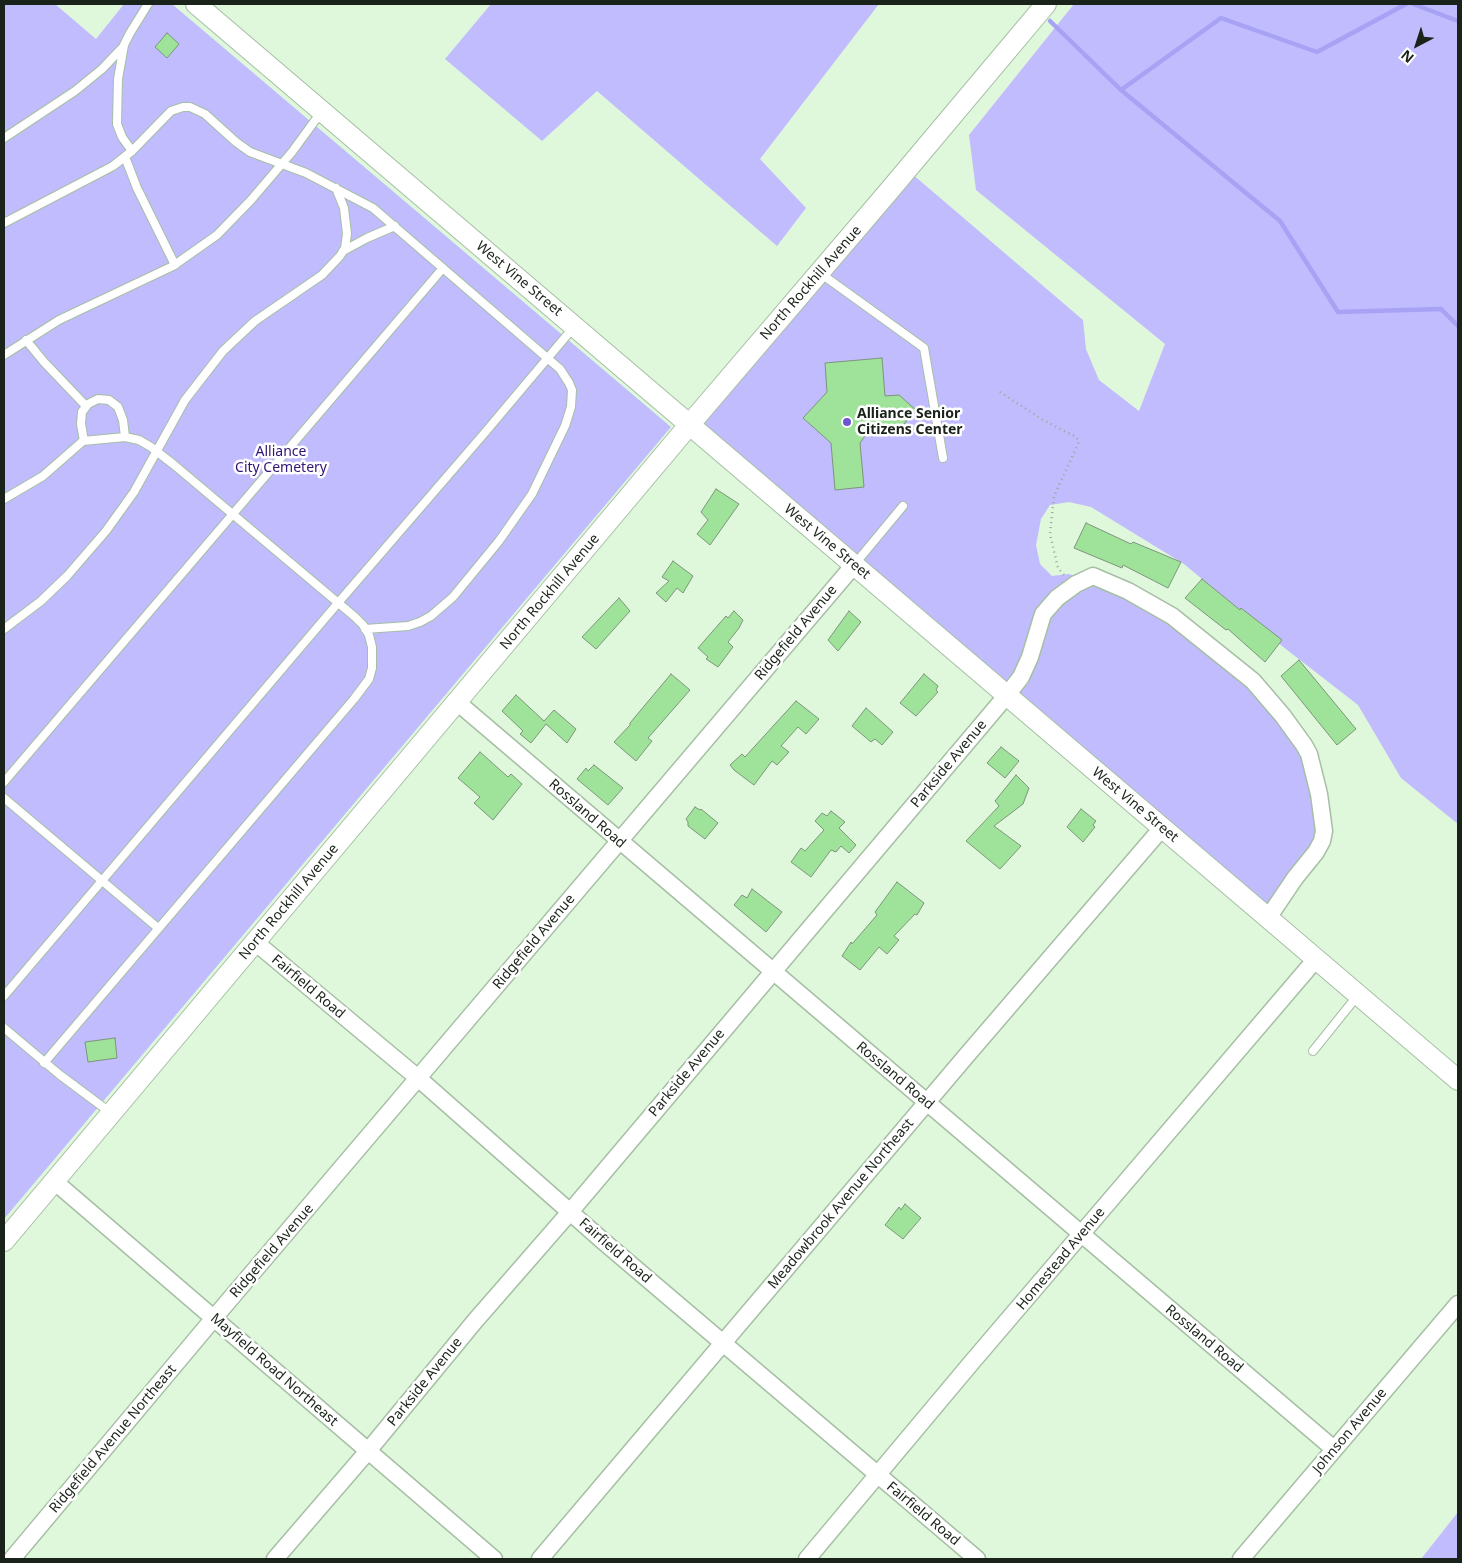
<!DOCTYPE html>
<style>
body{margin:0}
#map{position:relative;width:1462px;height:1563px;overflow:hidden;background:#dff8dc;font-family:"Noto Sans",sans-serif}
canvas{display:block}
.frame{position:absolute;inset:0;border:5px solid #1a2319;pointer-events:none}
.north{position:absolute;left:1392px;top:20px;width:50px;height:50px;-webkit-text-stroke:4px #fff;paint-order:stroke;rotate:220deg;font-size:14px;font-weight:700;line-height:20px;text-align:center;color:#1a2319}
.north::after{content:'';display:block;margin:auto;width:18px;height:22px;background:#1a2319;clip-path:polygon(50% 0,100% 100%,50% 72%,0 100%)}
</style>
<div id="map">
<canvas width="1462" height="1563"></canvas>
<div class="frame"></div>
<div class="north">N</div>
</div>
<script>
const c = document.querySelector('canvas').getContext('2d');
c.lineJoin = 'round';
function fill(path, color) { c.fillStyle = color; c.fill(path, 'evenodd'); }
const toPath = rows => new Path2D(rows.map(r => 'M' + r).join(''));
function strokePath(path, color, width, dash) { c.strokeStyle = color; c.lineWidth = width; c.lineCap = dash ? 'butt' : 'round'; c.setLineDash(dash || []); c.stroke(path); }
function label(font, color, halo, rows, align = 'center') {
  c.font = font + ' "Noto Sans",sans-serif'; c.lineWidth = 5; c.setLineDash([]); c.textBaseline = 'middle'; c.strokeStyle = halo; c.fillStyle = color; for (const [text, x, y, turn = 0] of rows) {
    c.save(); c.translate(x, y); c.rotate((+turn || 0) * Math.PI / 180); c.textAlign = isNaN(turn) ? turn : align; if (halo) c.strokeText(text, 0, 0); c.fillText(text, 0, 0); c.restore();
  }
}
fill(toPath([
 [4,4,55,4,96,39,124,4,172,4,671,427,4,1219],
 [491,4,879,4,760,159,806,208,777,246,597,91,542,141,445,59],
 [1074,4,1458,4,1458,824,1401,778,1358,705,1282,646,1184,564,1091,507,1069,502,1050,505,1041,519,1036,545,1040,564,1052,576,1068,574,1091,579,1161,612,1244,681,1296,741,1307,771,1315,806,1316,838,1295,868,1266,905,699,421,911,173,1083,320,1086,349,1099,380,1139,411,1165,344,976,190,969,135],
 [1458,1512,1458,1559,1421,1559]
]), '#c0bcfe');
strokePath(toPath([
 [1413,4,1458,21],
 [1050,21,1121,90,1280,221,1338,312,1441,309,1458,326],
 [1121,90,1221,18,1317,52,1406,4]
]), '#a8a2f5', 4.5);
const building = toPath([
 [167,33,179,44,167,58,155,47,167,33],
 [882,358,885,396,899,395,916,410,903,425,872,426,860,443,864,487,835,490,831,443,803,418,827,392,825,363,882,358],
 [716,489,739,504,710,545,697,534,708,520,701,512,716,489],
 [1086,523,1131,544,1133,542,1181,562,1168,588,1123,565,1122,568,1074,548,1086,523],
 [673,561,693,576,683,593,677,588,666,602,656,593,669,581,662,577,673,561],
 [1202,579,1240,610,1241,608,1282,640,1265,662,1228,629,1226,630,1185,598,1202,579],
 [619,598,630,611,596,649,582,637,619,598],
 [734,611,743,620,739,628,728,642,733,647,718,667,706,659,708,657,698,648,726,616,728,618,734,611],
 [849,611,861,622,838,651,828,640,849,611],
 [1299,660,1356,729,1337,745,1281,676,1299,660],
 [671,674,690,690,648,738,652,741,636,761,614,742,630,725,630,723,671,674],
 [924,674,938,686,936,690,938,692,916,716,900,703,924,674],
 [516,695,544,721,554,710,576,729,567,743,546,724,531,743,520,734,523,731,502,711,516,695],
 [796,701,819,719,806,734,798,727,781,746,789,752,777,765,772,761,754,785,734,770,730,765,742,754,745,757,796,701],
 [866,708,893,732,882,745,875,739,871,742,852,726,866,708],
 [1001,747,1019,761,1005,778,987,763,1001,747],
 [480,752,508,777,511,774,522,784,493,820,474,803,480,797,458,778,480,752],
 [594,765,623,788,608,805,577,779,586,768,588,771,594,765],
 [1016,775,1029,788,1023,804,994,826,1021,846,1000,869,966,841,999,806,995,801,1016,775],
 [695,807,700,810,701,809,718,823,705,839,688,826,688,822,686,819,695,807],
 [1081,809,1096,821,1093,825,1095,827,1083,842,1067,827,1081,809],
 [831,811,845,822,839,828,856,845,849,853,841,846,836,852,831,850,811,877,791,862,801,848,805,851,824,830,815,821,822,813,827,816,831,811],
 [897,882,924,903,917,915,915,914,894,936,899,940,887,954,879,947,860,970,842,956,851,942,852,944,877,915,875,912,897,882],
 [752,889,782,912,766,932,734,905,742,895,747,898,752,889],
 [115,1038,117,1058,88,1062,85,1042,115,1038],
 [905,1204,921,1218,903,1239,885,1225,899,1207,901,1210,905,1204]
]);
fill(building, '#9fe299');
strokePath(building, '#7d957b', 1);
const service = toPath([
 [4,138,75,91,102,69,123,47],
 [132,151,122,137,117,124,118,79,124,45,130,33,148,4],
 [125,157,137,188,175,265],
 [4,223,113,166,132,151,171,111,183,107,190,107,205,114,236,142,250,152,306,173,373,208,560,369,569,383,572,390,571,407,565,426,532,494,499,541,453,597,431,616,420,622,408,626,365,629],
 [343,251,367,238,395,226],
 [820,273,924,348,943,458],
 [26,340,44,362,86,406],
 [4,355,59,320,173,266,217,235,251,200,292,152,322,111],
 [84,441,81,424,82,412,88,404,98,399,109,400,118,407,123,420,125,437],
 [4,499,43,476,83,441,125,437,139,440,151,447,173,464,355,617,363,625,369,635,372,647,372,668,369,679,354,699,44,1063],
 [854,565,903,506],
 [4,629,41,601,67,576,106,531,134,492,185,400,223,351,255,321,322,275,340,256,345,248,347,234,344,208,336,188],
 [4,782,443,268],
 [4,798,158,928],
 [4,996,338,603,482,436,573,328],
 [4,1028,60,1075,111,1113],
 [1313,1051,1358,995]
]);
const minor = toPath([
 [457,702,1334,1449],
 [255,942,418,1078,603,1241,977,1559],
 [54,1181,494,1559],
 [12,1559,214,1318,854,565],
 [275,1559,368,1451,475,1321,570,1212,1007,695,1021,677,1030,657,1043,614,1057,598,1076,584,1093,576,1128,591,1172,616,1253,681,1283,716,1304,745,1309,754,1319,794,1324,831,1322,841,1316,852,1295,878,1268,918],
 [540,1559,967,1055,1162,828],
 [807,1559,972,1362,1316,959],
 [1241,1559,1458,1304]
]);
const tertiary = toPath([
 [196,4,1458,1080],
 [4,1241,690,424,889,191,1046,4]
]);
strokePath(service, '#a6bfa4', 10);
strokePath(minor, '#a6bfa4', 19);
strokePath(tertiary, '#a6bfa4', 22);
strokePath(toPath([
 [1000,392,1043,420,1076,437,1079,442,1054,496,1050,534,1058,568,1064,575]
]), '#97aa95', 2.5, [1, 4]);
strokePath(service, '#fff', 8);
strokePath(minor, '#fff', 16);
strokePath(tertiary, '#fff', 20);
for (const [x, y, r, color] of [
 [847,422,5,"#6b56d0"]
]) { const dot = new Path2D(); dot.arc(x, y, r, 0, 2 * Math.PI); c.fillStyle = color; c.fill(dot); strokePath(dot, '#fff', 2); }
label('14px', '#1a2319', '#fff', [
 ["West Vine Street",519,279,40],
 ["North Rockhill Avenue",811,283,-49],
 ["West Vine Street",827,542,40],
 ["North Rockhill Avenue",550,592,-50],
 ["Ridgefield Avenue",796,633,-50],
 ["Parkside Avenue",949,764,-50],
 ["West Vine Street",1135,805,40],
 ["Rossland Road",587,814,41],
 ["North Rockhill Avenue",289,902,-50],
 ["Ridgefield Avenue",534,942,-50],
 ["Fairfield Road",308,987,40],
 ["Parkside Avenue",687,1073,-50],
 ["Rossland Road",895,1076,40],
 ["Meadowbrook Avenue Northeast",841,1204,-50],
 ["Ridgefield Avenue",272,1251,-49],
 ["Fairfield Road",615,1251,41],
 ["Homestead Avenue",1061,1259,-50],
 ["Rossland Road",1204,1339,40],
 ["Mayfield Road Northeast",274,1370,41],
 ["Parkside Avenue",425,1382,-51],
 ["Johnson Avenue",1350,1431,-50],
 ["Ridgefield Avenue Northeast",113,1439,-50],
 ["Fairfield Road",923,1514,40]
]);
label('bold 14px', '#1a2319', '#fff', [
 ["Alliance Senior",857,414],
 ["Citizens Center",857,430]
], 'left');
label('14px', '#301575', '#fff', [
 ["Alliance",281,452],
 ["City Cemetery",281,468]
]);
</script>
